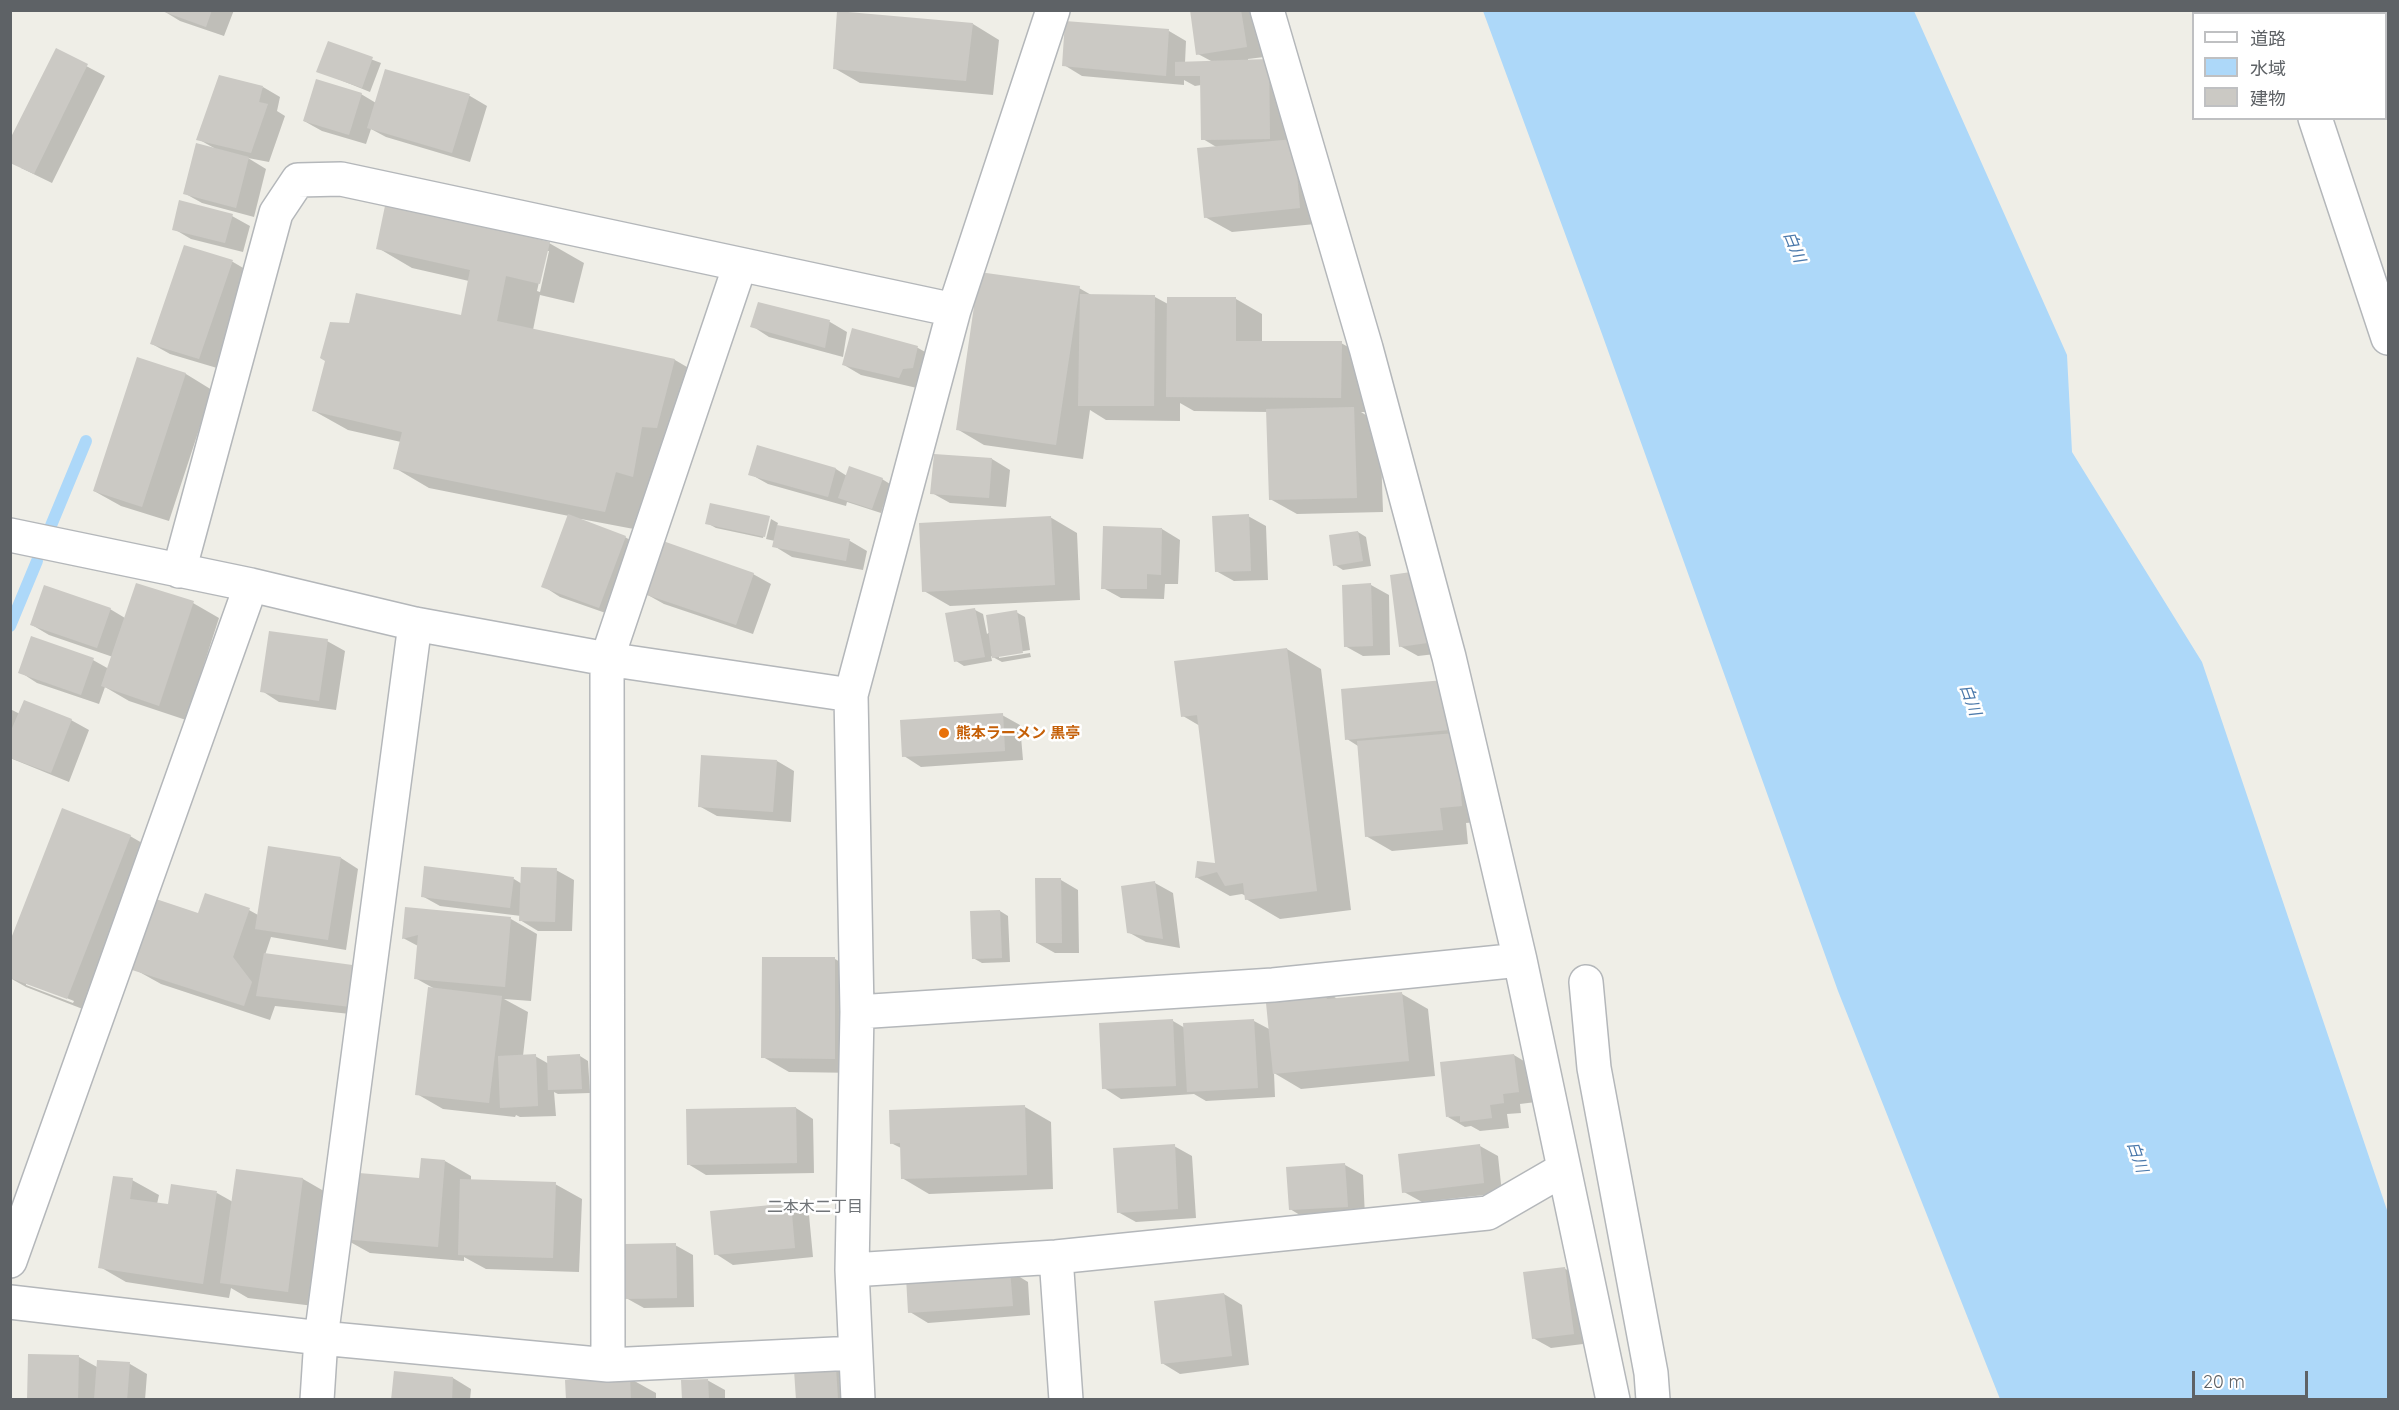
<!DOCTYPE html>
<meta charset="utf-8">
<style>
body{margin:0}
#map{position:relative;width:2399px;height:1410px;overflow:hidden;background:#efeee7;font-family:Quicksand,"Noto Sans JP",sans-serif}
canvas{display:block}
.frame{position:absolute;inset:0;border:12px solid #5e6266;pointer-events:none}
.legend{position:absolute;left:2192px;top:12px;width:195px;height:108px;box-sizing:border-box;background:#fff;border:2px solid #bfc0c2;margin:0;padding:8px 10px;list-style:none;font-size:18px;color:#5e6266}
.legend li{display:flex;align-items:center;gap:12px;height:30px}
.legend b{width:30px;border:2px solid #bfc0c2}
.scale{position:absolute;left:2192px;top:1371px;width:116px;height:27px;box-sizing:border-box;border:3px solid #5e6266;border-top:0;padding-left:8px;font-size:18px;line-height:21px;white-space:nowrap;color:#5e6266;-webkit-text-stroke:4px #fff;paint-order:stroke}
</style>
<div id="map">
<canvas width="2399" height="1410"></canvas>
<div class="frame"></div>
<ul class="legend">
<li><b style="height:8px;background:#fff"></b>道路</li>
<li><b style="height:16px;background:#add8f9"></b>水域</li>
<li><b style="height:16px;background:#cbc9c4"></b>建物</li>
</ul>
<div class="scale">20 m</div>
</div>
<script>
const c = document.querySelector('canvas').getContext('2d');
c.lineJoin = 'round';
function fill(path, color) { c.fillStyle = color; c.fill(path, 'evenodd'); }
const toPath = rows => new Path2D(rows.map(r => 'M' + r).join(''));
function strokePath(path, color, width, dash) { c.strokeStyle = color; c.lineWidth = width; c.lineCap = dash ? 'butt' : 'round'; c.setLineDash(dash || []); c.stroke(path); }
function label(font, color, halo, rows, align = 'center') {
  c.font = font + ' Quicksand,"Noto Sans JP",sans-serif'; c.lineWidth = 5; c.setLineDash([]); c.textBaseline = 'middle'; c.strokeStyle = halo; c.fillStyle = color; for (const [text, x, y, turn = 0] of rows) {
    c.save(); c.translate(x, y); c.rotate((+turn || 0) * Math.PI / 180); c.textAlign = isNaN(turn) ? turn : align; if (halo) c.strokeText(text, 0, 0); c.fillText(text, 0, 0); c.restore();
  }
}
fill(toPath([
 [1483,11,1914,11,2067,355,2072,452,2202,662,2388,1213,2388,1399,2000,1399,1838,991,1602,334]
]), '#add8f9');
fill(toPath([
 [162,10,234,10,224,36,180,21],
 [1252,10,1264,57,1248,59,1248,62,1286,71,1288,141,1326,223,1232,232,1205,217,1218,148,1203,139,1201,85,1195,86,1184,80,1184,85,1082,76,1064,65,1169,31,1186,41,1185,63,1213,62,1198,54,1191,11],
 [2311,10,2388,10,2388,80,2386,76,2386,14,2312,14],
 [973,24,999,40,993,95,860,83,834,68],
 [328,43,381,63,370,92,318,71],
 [56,50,105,76,52,183,21,168],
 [386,71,470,96,487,106,470,162,386,137,371,129,366,144,322,131,304,121,361,94,376,103],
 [263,87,280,97,277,111,285,116,269,162,248,158,266,169,254,217,202,203,184,193,214,148,198,139],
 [232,216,250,226,243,252,191,239,174,229],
 [549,243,584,263,574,303,540,295,533,330,675,360,709,380,639,530,581,519,580,520,625,537,643,548,617,617,560,597,543,586,569,516,429,488,395,468,401,442,348,430,314,411,350,324,462,317,469,281,412,268,378,248],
 [546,251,549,251,540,292,537,291],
 [185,247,233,262,250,272,217,368,170,354,152,344],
 [1079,288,1093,296,1155,297,1168,304,1236,299,1262,314,1262,342,1341,343,1368,358,1367,412,1361,412,1380,424,1383,512,1297,514,1270,499,1268,412,1194,411,1180,403,1180,421,1106,420,1090,410,1083,459,984,445,957,429],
 [830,322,847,332,843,357,769,337,752,326],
 [853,330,918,348,936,358,917,388,861,375,844,365],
 [138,359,186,374,212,390,169,521,121,506,94,491],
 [935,455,992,459,1010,470,1006,507,950,503,932,493],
 [836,469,847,476,882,479,890,484,881,513,847,502,846,506,768,484,750,474],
 [711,505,770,518,768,518,763,538,716,528,707,523],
 [1248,516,1266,526,1268,580,1234,581,1216,571],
 [1050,517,1077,533,1080,600,950,606,924,591],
 [771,519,778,523,777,526,850,541,867,551,863,570,792,557,774,546,775,541,766,539],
 [1162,529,1180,540,1178,584,1165,584,1164,599,1121,598,1103,588],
 [1358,532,1366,537,1371,566,1343,570,1335,565],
 [753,574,771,584,753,634,664,604,646,594],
 [1392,576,1444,653,1418,656,1400,646],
 [1371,585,1389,595,1390,655,1363,656,1345,646],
 [193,603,219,618,186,720,129,701,105,687,99,704,37,683,20,672,32,638,93,660,109,669,113,657,49,635,32,625,110,609,125,618],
 [975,610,983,614,987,634,1016,612,1025,617,1030,650,999,655,999,658,1030,653,1031,657,1002,662,991,656,992,661,964,666,956,661],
 [327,641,345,651,336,710,279,702,262,691],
 [1287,649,1321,669,1351,910,1280,919,1246,899,1246,896,1242,894,1230,896,1196,877,1217,865,1200,726,1183,716],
 [1444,681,1488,821,1466,823,1468,844,1392,851,1366,836,1358,746,1347,739],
 [10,709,20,714,71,720,89,730,69,782,10,758],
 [1002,715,1020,725,1023,760,921,767,904,756],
 [777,761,794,771,791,822,717,816,699,806],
 [130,836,156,851,93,1013,26,987,10,978],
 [26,982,74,1001,73,1003,26,985],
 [341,858,358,869,346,950,271,937,265,955,369,1016,275,1006,270,1020,161,984,134,969,199,915,249,910,258,915],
 [556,870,574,880,572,931,538,931,520,920,521,916,440,906,422,896,514,879,522,884],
 [1061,880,1078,890,1079,953,1055,953,1037,943],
 [1155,883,1173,893,1180,948,1146,942,1128,932],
 [406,909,511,919,537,934,531,1001,504,999,528,1012,523,1056,535,1056,549,1064,580,1056,588,1061,590,1093,558,1094,554,1092,556,1116,520,1117,516,1115,515,1117,443,1109,417,1094,435,989,415,978,418,946,403,938],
 [1000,911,1008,916,1010,962,982,963,973,958],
 [835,959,861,974,861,1073,789,1072,763,1057],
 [1322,989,1339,1000,1402,994,1428,1009,1435,1076,1301,1089,1274,1073,1275,1097,1206,1101,1194,1094,1121,1099,1104,1088,1101,1024,1173,1021,1185,1028,1254,1021,1271,1030,1297,1001],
 [1514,1055,1532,1066,1536,1102,1520,1104,1521,1113,1507,1114,1509,1128,1480,1131,1471,1126,1465,1127,1448,1117],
 [1025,1107,1051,1122,1053,1189,929,1194,902,1178,901,1148,891,1143],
 [796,1108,813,1119,814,1173,706,1175,688,1164],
 [1174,1146,1192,1156,1196,1218,1136,1222,1118,1212],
 [1480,1146,1498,1156,1502,1193,1422,1202,1404,1192],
 [445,1161,471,1176,471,1181,555,1184,582,1199,579,1272,486,1269,464,1257,464,1261,370,1253,343,1238],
 [1345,1165,1363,1175,1365,1216,1308,1220,1290,1209],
 [237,1171,303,1179,329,1194,314,1306,248,1298,231,1288,229,1298,126,1282,100,1267,132,1180,159,1195,157,1204,170,1206,217,1193,233,1202],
 [791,1205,809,1215,813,1257,733,1265,716,1254],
 [675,1245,693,1255,694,1307,644,1308,626,1298],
 [1564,1268,1582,1279,1591,1343,1551,1348,1533,1338],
 [1010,1271,1028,1282,1030,1315,928,1323,910,1312],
 [1224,1294,1242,1305,1249,1365,1180,1374,1162,1363],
 [30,1355,79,1357,97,1367,130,1364,147,1374,145,1400,29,1400],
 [836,1369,854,1380,855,1400,797,1400],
 [395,1373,453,1378,471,1389,470,1400,393,1400],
 [629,1378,656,1393,656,1400,567,1400],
 [707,1380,725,1390,725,1400,683,1400]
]), '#0003');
strokePath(toPath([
 [50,528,86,441],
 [10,626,37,561]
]), '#add8f9', 12);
fill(toPath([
 [159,10,212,10,206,27],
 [1190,10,1241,10,1247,47,1196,55],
 [2309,10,2352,10,2347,14,2311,14],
 [2365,10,2388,10,2388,83,2386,78,2386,14,2359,14],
 [837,11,973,23,966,81,833,69],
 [1065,21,1169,29,1166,76,1062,66],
 [328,41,373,57,362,88,316,72],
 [56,48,88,64,34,174,10,163,10,139],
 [1269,59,1270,139,1201,140,1200,76,1175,76,1175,62],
 [385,69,470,94,452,153,367,128],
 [219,75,263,86,259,102,268,104,251,153,196,140],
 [316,79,362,93,349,135,303,121],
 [1294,139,1300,208,1204,218,1197,148],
 [196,143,249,157,236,208,183,194],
 [179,200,233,214,225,243,172,230],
 [386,201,550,242,540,284,506,276,497,321,675,359,657,428,642,427,633,477,616,472,605,512,393,469,402,432,312,411,325,361,320,358,330,322,349,323,356,293,461,315,470,270,376,249],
 [184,245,233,260,199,359,150,344],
 [979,272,1080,286,1056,445,956,430],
 [1080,294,1155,295,1154,406,1078,406],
 [1167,297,1236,297,1236,341,1342,341,1341,398,1166,397],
 [758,302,830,320,825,348,750,327],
 [852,328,918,346,913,368,903,369,899,378,842,365],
 [137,357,186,373,142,507,93,491],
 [1354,407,1357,498,1269,500,1266,409],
 [757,445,836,468,828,497,748,475],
 [934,454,992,458,989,498,930,494],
 [849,466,883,478,872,509,838,498],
 [710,503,770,516,765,537,705,524],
 [568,514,626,536,599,608,541,587],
 [1249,514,1251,571,1215,572,1212,516],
 [1051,516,1055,585,922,592,919,523],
 [777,525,850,539,846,561,772,547],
 [1103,526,1162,528,1161,575,1147,574,1147,589,1101,589],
 [1358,531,1363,561,1333,566,1329,535],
 [663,541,754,573,736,625,644,594],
 [1418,571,1427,643,1399,647,1390,575],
 [136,583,194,601,159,706,101,686],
 [1371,583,1373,646,1344,647,1342,585],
 [44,585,111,608,97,648,30,625],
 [975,608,985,657,954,662,945,613],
 [1017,610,1023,653,992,658,986,615],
 [269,631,328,639,319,701,260,692],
 [31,636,94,658,81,695,18,673],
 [1287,648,1317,891,1245,900,1243,883,1225,886,1217,872,1195,878,1197,861,1215,863,1197,715,1181,717,1174,661],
 [1444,680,1449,730,1345,740,1341,689],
 [24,700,72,719,51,773,10,758,10,733],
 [1003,713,1005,751,902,757,900,720],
 [1456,733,1462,806,1440,808,1443,830,1365,837,1357,741],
 [701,755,777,760,773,812,698,807],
 [62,808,131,835,67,999,10,978,10,941],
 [268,846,341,857,328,940,255,929],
 [424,866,514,877,510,908,421,897],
 [521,867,557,868,555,922,519,921],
 [1035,878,1061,878,1062,943,1036,943],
 [1155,881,1163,939,1127,933,1121,886],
 [205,893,250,908,233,957,252,982,244,1006,132,970,156,899,198,913],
 [405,907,511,917,505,987,414,979,418,935,402,939],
 [1000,910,1002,958,972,959,970,911],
 [264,953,360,966,351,1007,256,996],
 [762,957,835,957,835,1059,761,1058],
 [428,987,502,996,489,1103,415,1095],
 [1322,988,1327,999,1402,992,1409,1061,1273,1074,1266,1003,1296,1000,1300,989],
 [1173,1019,1176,1086,1102,1089,1099,1023],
 [1254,1019,1258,1088,1187,1092,1183,1023],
 [536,1054,538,1106,500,1108,498,1056],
 [580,1054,582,1089,548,1090,547,1056],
 [1514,1054,1519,1092,1503,1094,1504,1103,1490,1105,1492,1118,1460,1122,1460,1116,1446,1117,1440,1062],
 [1025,1105,1027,1175,901,1179,900,1143,890,1144,889,1110],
 [796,1107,797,1163,687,1165,686,1109],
 [1175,1144,1178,1209,1117,1213,1113,1148],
 [1480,1144,1484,1183,1402,1193,1398,1154],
 [421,1158,445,1160,438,1247,342,1239,347,1172,419,1178],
 [1345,1163,1348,1207,1289,1210,1286,1167],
 [236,1169,303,1178,288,1292,220,1283],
 [113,1176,133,1178,130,1199,168,1204,171,1184,217,1191,203,1284,98,1268],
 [460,1179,556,1182,553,1258,458,1255],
 [791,1203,795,1248,714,1255,710,1211],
 [676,1243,677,1298,624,1299,624,1244],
 [1565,1267,1574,1334,1532,1339,1523,1272],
 [1010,1270,1013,1306,908,1313,906,1277],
 [1224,1293,1232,1356,1161,1364,1154,1301],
 [28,1354,79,1355,78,1400,27,1400],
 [97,1360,130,1362,127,1400,94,1400],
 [836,1368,838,1400,796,1400,794,1370],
 [394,1371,453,1377,452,1400,391,1400],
 [630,1377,631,1400,566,1400,565,1380],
 [708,1379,709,1400,682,1400,681,1380]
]), '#cbc9c4');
const minor = toPath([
 [1267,10,1366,348,1449,657,1520,960,1613,1400],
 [2279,10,2280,14],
 [2315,118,2388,338],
 [10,535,251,585,415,624,607,659,851,695],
 [179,571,276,213,298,180,341,179,954,310],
 [1586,982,1594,1068,1651,1373,1653,1400],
 [857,1012,1273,985,1520,960],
 [1056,1257,1066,1400],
 [10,1261,251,585],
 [852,1270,1056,1257,1488,1213,1564,1169],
 [10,1302,321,1338,608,1365,855,1353],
 [608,1365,607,659,740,265],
 [317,1400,321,1338,415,624],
 [858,1400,852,1270,857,1012,851,695,954,310,1053,10]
]);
strokePath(minor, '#b4b7ba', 36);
strokePath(minor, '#fff', 33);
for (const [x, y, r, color] of [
 [944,733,6,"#e8710a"]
]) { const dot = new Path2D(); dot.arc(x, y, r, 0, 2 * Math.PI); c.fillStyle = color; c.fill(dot); strokePath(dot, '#fff', 2); }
label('bold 15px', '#c56008', '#fff', [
 ["熊本ラーメン 黒亭",956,733]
], 'left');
label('italic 16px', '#4b79ab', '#fff', [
 ["白川",1794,247,68],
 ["白川",1970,700,70],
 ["白川",2137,1157,71]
]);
label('16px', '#707478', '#fff', [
 ["二本木二丁目",815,1207]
]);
</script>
